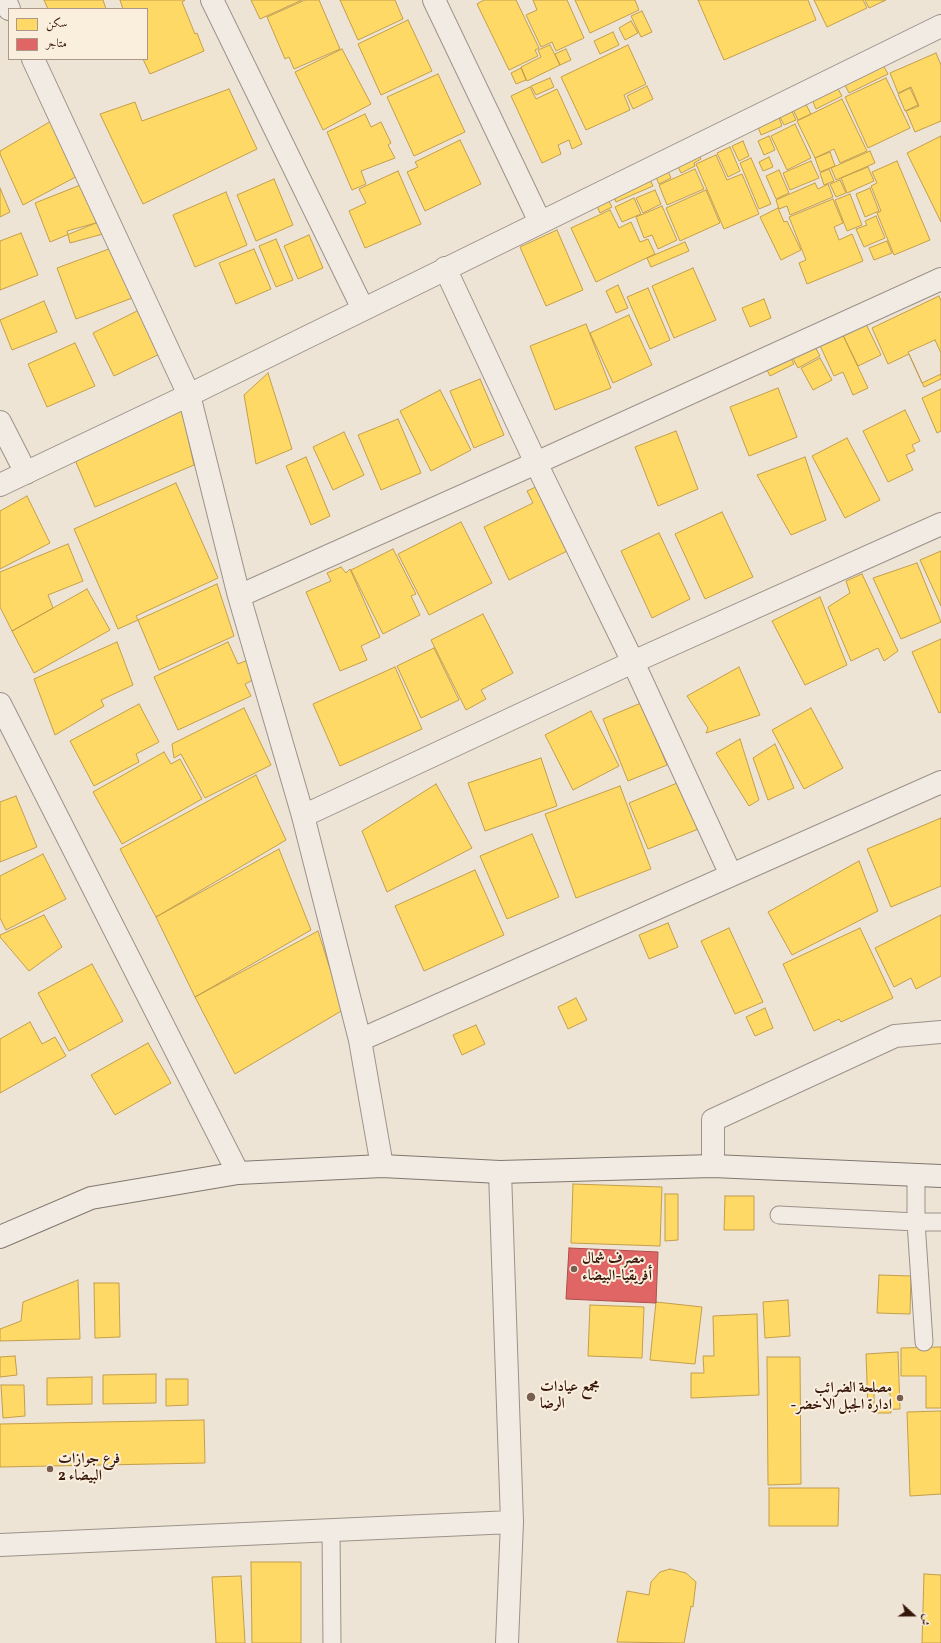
<!DOCTYPE html>
<meta charset="utf-8">
<style>
body{margin:0}
#map{position:relative;width:941px;height:1643px;overflow:hidden;background:#eee4d6;font-family:Vollkorn,Amiri,serif}
canvas{display:block}
.legend{position:absolute;left:8px;top:8px;width:140px;height:52px;box-sizing:border-box;background:#faeedd;border:1px solid #ac9889;margin:0;padding:5px 7px;list-style:none;font-size:12px;color:#37160a}
.legend li{display:flex;align-items:center;gap:8px;height:20px}
.legend b{width:20px;border:1px solid #ac9889}
.north{position:absolute;left:893px;top:1595px;width:40px;height:40px;-webkit-text-stroke:3px #faeedd;paint-order:stroke;rotate:111deg;font-size:11px;font-weight:700;line-height:16px;text-align:center;color:#37160a}
.north::after{content:'';display:block;margin:auto;width:14px;height:18px;background:#37160a;clip-path:polygon(50% 0,100% 100%,50% 72%,0 100%)}
</style>
<div id="map">
<canvas width="941" height="1643"></canvas>
<ul class="legend">
<li><b style="height:11px;background:#ffd966"></b>سكن</li>
<li><b style="height:11px;background:#e06666"></b>متاجر</li>
</ul>
<div class="north">ش</div>
</div>
<script>
const c = document.querySelector('canvas').getContext('2d');
c.lineJoin = 'round';
function fill(path, color) { c.fillStyle = color; c.fill(path, 'evenodd'); }
const toPath = rows => new Path2D(rows.map(r => 'M' + r).join(''));
function strokePath(path, color, width, dash) { c.strokeStyle = color; c.lineWidth = width; c.lineCap = dash ? 'butt' : 'round'; c.setLineDash(dash || []); c.stroke(path); }
function label(font, color, halo, rows, align = 'center') {
  c.font = font + ' Vollkorn,Amiri,serif'; c.lineWidth = 4; c.setLineDash([]); c.textBaseline = 'middle'; c.strokeStyle = halo; c.fillStyle = color; for (const [text, x, y, turn = 0] of rows) {
    c.save(); c.translate(x, y); c.rotate((+turn || 0) * Math.PI / 180); c.textAlign = isNaN(turn) ? turn : align; if (halo) c.strokeText(text, 0, 0); c.fillText(text, 0, 0); c.restore();
  }
}
const homes = toPath([
 [44,0,103,0,106,9,48,9,44,0],
 [120,0,185,0,182,2,195,34,197,33,204,51,150,74,143,59,147,59,147,9,123,9,120,0],
 [251,0,302,0,260,19,251,0],
 [305,0,319,0,340,49,294,69,289,57,285,59,267,17,305,0],
 [340,0,395,0,403,19,358,40,340,0],
 [484,0,516,0,539,48,535,50,538,56,509,70,477,4,484,0],
 [533,0,567,0,584,38,556,51,552,42,541,47,526,15,537,10,533,0],
 [575,0,635,0,639,10,590,33,575,0],
 [698,0,808,0,816,20,724,60,698,0],
 [814,0,863,0,867,8,827,27,814,0],
 [865,0,886,0,869,8,865,0],
 [642,11,652,32,641,37,631,16,642,11],
 [408,20,432,71,381,95,358,44,408,20],
 [631,21,638,33,625,40,619,28,631,21],
 [613,32,619,45,600,54,594,41,613,32],
 [550,45,560,65,527,81,521,67,541,57,538,50,550,45],
 [628,45,646,84,624,95,630,110,586,130,561,77,628,45],
 [342,49,371,104,323,130,295,72,342,49],
 [566,49,571,60,560,65,555,54,566,49],
 [936,53,941,65,941,121,915,132,906,111,919,106,911,87,898,93,890,73,936,53],
 [881,61,888,74,849,93,842,79,881,61],
 [521,68,526,80,516,84,511,73,521,68],
 [438,74,465,132,414,156,387,97,438,74],
 [550,78,554,87,536,95,531,86,550,78],
 [886,78,910,128,868,148,845,97,886,78],
 [836,85,842,96,816,109,811,97,836,85],
 [647,86,653,99,633,109,627,96,647,86],
 [530,87,536,99,557,89,582,144,572,149,569,140,558,145,561,154,542,163,511,96,530,87],
 [910,88,918,105,905,111,898,94,910,88],
 [229,89,257,149,143,204,100,114,135,102,142,121,229,89],
 [803,99,811,114,798,120,791,105,803,99],
 [842,99,867,151,840,163,834,149,815,158,797,121,842,99],
 [790,107,796,120,784,125,778,113,790,107],
 [365,114,371,127,381,122,391,143,388,145,395,158,361,171,366,184,352,190,327,132,365,114],
 [778,115,782,126,761,135,757,124,778,115],
 [58,117,83,173,23,205,0,154,0,151,58,117],
 [795,124,811,158,787,170,771,136,795,124],
 [769,136,775,150,764,155,758,141,769,136],
 [941,136,941,222,907,153,941,136],
 [460,140,481,184,425,211,407,172,418,167,415,162,460,140],
 [743,141,749,156,739,161,732,146,743,141],
 [730,147,740,171,728,177,717,153,730,147],
 [870,151,875,163,836,180,831,168,870,151],
 [698,152,701,159,694,163,695,166,681,173,676,163,698,152],
 [830,152,835,166,820,172,815,158,830,152],
 [716,155,727,180,742,174,759,214,724,229,696,164,716,155],
 [769,157,773,167,763,171,759,162,769,157],
 [751,158,771,204,759,209,740,163,751,158],
 [811,161,819,178,790,190,783,173,811,161],
 [897,161,930,240,894,255,877,213,881,211,871,186,877,183,872,172,897,161],
 [868,167,874,181,847,193,841,178,868,167],
 [667,169,671,178,659,184,655,175,667,169],
 [695,169,704,189,667,205,659,185,695,169],
 [829,169,834,181,824,185,820,173,829,169],
 [779,170,789,193,776,199,766,176,779,170],
 [398,171,421,224,365,248,349,211,366,203,359,189,398,171],
 [648,175,653,186,616,202,612,191,648,175],
 [274,179,293,225,256,241,237,195,274,179],
 [840,180,846,193,836,197,830,184,840,180],
 [88,182,103,220,50,242,35,203,88,182],
 [815,183,818,189,828,184,833,197,790,215,787,206,779,209,776,200,815,183],
 [0,188,10,212,0,217,0,188],
 [870,188,879,211,865,217,856,194,870,188],
 [655,190,661,204,643,213,636,198,655,190],
 [706,190,720,223,680,241,666,208,706,190],
 [226,192,247,245,195,267,173,215,226,192],
 [605,194,612,207,600,213,597,206,605,194],
 [850,194,862,225,847,231,835,200,850,194],
 [634,198,641,214,622,222,615,207,634,198],
 [833,199,843,223,834,227,839,240,852,234,863,261,807,284,799,263,806,260,789,217,833,199],
 [662,206,677,240,658,249,652,235,644,238,636,217,662,206],
 [778,208,784,222,787,221,801,250,781,260,760,217,778,208],
 [610,210,619,228,631,222,640,242,648,239,655,254,596,282,571,228,610,210],
 [876,216,885,238,864,247,856,229,867,225,865,221,876,216],
 [110,219,114,231,70,243,67,231,110,219],
 [557,230,583,290,546,306,520,247,557,230],
 [21,233,38,275,0,290,0,241,21,233],
 [309,235,323,268,298,279,284,246,309,235],
 [276,239,293,280,276,287,259,246,276,239],
 [887,241,892,253,874,260,869,248,887,241],
 [685,242,689,251,651,267,647,258,685,242],
 [117,246,135,297,76,319,57,268,117,246],
 [254,249,271,289,236,304,219,263,254,249],
 [693,268,716,320,674,338,652,286,693,268],
 [618,285,628,308,616,313,606,291,618,285],
 [648,288,670,340,650,349,627,297,648,288],
 [939,296,941,301,941,379,924,387,909,354,888,364,872,328,939,296],
 [764,299,771,318,750,327,742,308,764,299],
 [44,301,57,332,12,350,0,320,44,301],
 [147,306,168,350,114,376,93,333,147,306],
 [629,315,652,365,613,383,590,333,629,315],
 [864,320,881,355,858,366,841,331,864,320],
 [586,324,611,388,555,410,530,346,586,324],
 [840,329,868,388,853,395,843,372,834,376,817,339,840,329],
 [935,340,941,353,941,374,922,383,908,352,935,340],
 [75,343,95,386,47,407,28,364,75,343],
 [813,343,820,356,798,368,791,355,813,343],
 [788,353,794,364,770,376,765,366,788,353],
 [820,358,832,380,813,390,801,368,820,358],
 [268,373,292,449,256,464,244,395,268,373],
 [480,379,504,435,474,448,450,391,480,379],
 [778,388,797,437,749,456,730,407,778,388],
 [941,389,941,431,937,433,922,398,941,389],
 [440,390,471,450,431,471,400,411,440,390],
 [181,406,194,465,95,507,75,460,181,406],
 [905,410,920,441,912,445,915,451,906,455,913,470,888,482,863,431,905,410],
 [398,419,421,473,381,490,358,435,398,419],
 [676,431,698,489,658,506,635,447,676,431],
 [344,432,364,475,333,490,313,447,344,432],
 [847,438,880,500,845,518,812,456,847,438],
 [306,457,330,516,311,525,286,466,306,457],
 [805,457,826,520,791,535,757,475,805,457],
 [176,483,218,578,136,616,138,620,118,629,74,529,176,483],
 [540,485,571,549,509,580,484,527,533,503,527,491,540,485],
 [27,496,50,543,0,569,0,511,27,496],
 [722,512,753,577,705,599,675,534,722,512],
 [461,522,492,583,429,615,398,554,461,522],
 [659,533,690,599,652,618,621,551,659,533],
 [68,544,83,581,48,595,53,608,12,631,0,607,0,572,68,544],
 [393,549,416,594,411,596,420,615,383,634,351,570,393,549],
 [941,551,941,606,920,560,941,551],
 [917,563,941,622,901,639,873,578,917,563],
 [341,567,346,573,350,569,380,637,361,646,367,660,340,671,306,592,331,581,327,573,341,567],
 [862,574,898,651,884,661,878,648,851,661,828,607,850,593,846,581,862,574],
 [217,584,234,636,159,670,138,620,217,584],
 [87,589,110,630,34,673,12,631,87,589],
 [820,597,847,665,805,685,772,621,820,597],
 [483,614,513,673,481,690,486,699,466,710,431,640,483,614],
 [941,639,941,712,939,713,912,652,941,639],
 [117,642,133,685,101,700,104,706,55,735,34,679,117,642],
 [228,642,238,664,248,660,257,678,245,684,251,696,178,730,154,677,228,642],
 [434,648,459,700,421,718,397,666,434,648],
 [395,667,422,729,340,766,313,704,395,667],
 [739,667,760,715,706,733,708,728,687,696,739,667],
 [641,703,667,765,628,781,603,719,641,703],
 [139,704,159,742,136,754,139,762,94,786,70,741,139,704],
 [244,708,271,765,205,798,181,754,174,758,172,744,244,708],
 [811,708,843,768,804,789,772,730,811,708],
 [591,711,619,766,573,790,545,735,591,711],
 [740,739,759,800,749,806,716,753,740,739],
 [775,744,794,788,768,800,753,758,775,744],
 [164,752,171,764,180,759,202,799,122,844,93,792,164,752],
 [541,758,557,806,485,831,468,783,541,758],
 [256,775,286,840,156,917,120,849,256,775],
 [682,781,701,828,648,849,629,803,682,781],
 [436,784,472,848,387,892,362,831,436,784],
 [620,786,651,869,576,898,545,814,620,786],
 [16,796,37,847,0,862,0,802,16,796],
 [941,818,941,886,891,907,867,849,941,818],
 [532,834,559,897,507,919,480,856,532,834],
 [279,849,311,930,195,997,156,917,279,849],
 [43,854,66,899,6,930,0,918,0,876,43,854],
 [859,861,878,911,792,955,768,912,859,861],
 [475,870,504,935,424,971,395,906,475,870],
 [44,915,62,947,29,971,0,937,0,935,44,915],
 [941,915,941,976,916,989,911,978,894,987,875,948,941,915],
 [668,923,678,947,649,959,639,935,668,923],
 [729,928,763,1002,735,1014,701,941,729,928],
 [860,928,893,998,841,1022,839,1019,814,1031,783,964,860,928],
 [318,931,343,1010,235,1074,195,997,318,931],
 [92,964,123,1021,69,1051,38,993,92,964],
 [576,998,587,1020,568,1029,558,1007,576,998],
 [765,1008,773,1028,755,1036,746,1017,765,1008],
 [30,1022,42,1044,55,1037,66,1056,0,1093,0,1039,30,1022],
 [476,1025,485,1044,462,1055,453,1035,476,1025],
 [148,1043,171,1083,115,1115,91,1075,148,1043],
 [573,1184,662,1187,660,1246,571,1243,573,1184],
 [665,1194,678,1194,678,1240,665,1241,665,1194],
 [725,1196,754,1196,754,1230,724,1230,725,1196],
 [879,1275,911,1276,910,1314,877,1313,879,1275],
 [78,1280,80,1339,0,1341,0,1329,21,1321,23,1302,78,1280],
 [94,1283,119,1283,120,1337,95,1338,94,1283],
 [788,1300,790,1336,765,1338,763,1302,788,1300],
 [656,1302,702,1307,695,1364,650,1360,656,1302],
 [590,1305,644,1307,642,1358,588,1356,590,1305],
 [757,1314,759,1395,691,1398,691,1373,704,1373,703,1356,714,1356,713,1316,757,1314],
 [941,1347,941,1408,926,1408,926,1376,901,1376,901,1348,941,1347],
 [898,1352,900,1409,868,1410,866,1354,898,1352],
 [15,1356,17,1375,0,1377,0,1357,15,1356],
 [767,1357,800,1357,801,1484,768,1485,767,1357],
 [156,1374,156,1403,103,1404,103,1375,156,1374],
 [92,1377,92,1404,47,1405,47,1378,92,1377],
 [166,1379,188,1379,188,1405,166,1406,166,1379],
 [1,1385,24,1385,25,1416,3,1418,1,1385],
 [874,1393,890,1393,891,1413,874,1413,874,1393],
 [941,1411,941,1494,910,1496,907,1412,941,1411],
 [204,1420,205,1463,0,1467,0,1424,204,1420],
 [769,1488,839,1488,838,1526,769,1526,769,1488],
 [251,1562,301,1562,301,1643,252,1643,251,1562],
 [670,1569,686,1573,696,1582,693,1607,691,1606,684,1643,617,1642,627,1591,649,1595,651,1582,660,1572,670,1569],
 [924,1574,941,1575,941,1643,922,1643,924,1574],
 [241,1576,245,1643,216,1643,212,1577,241,1576]
]);
fill(homes, '#ffd966');
strokePath(homes, '#c39e4a', 1);
const shops = toPath([
 [569,1248,658,1252,656,1303,566,1299,569,1248]
]);
fill(shops, '#e06666');
strokePath(shops, '#ad4e4a', 1);
const lane = toPath([
 [916,1176,916,1222,924,1342],
 [779,1215,916,1222,941,1222],
 [331,1530,332,1643]
]);
const street = toPath([
 [5,0,9,9],
 [212,0,363,309],
 [434,0,540,222],
 [33,59,189,395,239,596,303,816,360,1040,382,1166],
 [445,268,536,463,633,662,731,875],
 [0,422,26,473],
 [0,485,189,395,941,26],
 [239,596,536,463,941,279],
 [0,704,238,1173],
 [303,816,633,662,941,524],
 [360,1040,941,782],
 [713,1166,713,1120,895,1036,941,1032],
 [500,1172,512,1522,507,1643],
 [0,1545,512,1522]
]);
const secondary = toPath([
 [0,1237,91,1198,238,1173,382,1166,500,1172,713,1166,941,1176]
]);
strokePath(lane, '#9c9288', 19);
strokePath(street, '#9c9288', 24);
strokePath(secondary, '#81776e', 24);
strokePath(lane, '#f1ebe4', 17);
strokePath(street, '#f1ebe4', 22);
strokePath(secondary, '#f1ebe4', 22);
for (const [x, y, r, color] of [
 [574,1269,4,"#775e51"],
 [531,1397,5,"#775e51"],
 [900,1398,4,"#775e51"],
 [50,1469,4,"#775e51"]
]) { const dot = new Path2D(); dot.arc(x, y, r, 0, 2 * Math.PI); c.fillStyle = color; c.fill(dot); strokePath(dot, '#faeedd', 1.5); }
label('bold 15px', '#37160a', '#faeedd', [
 ["مصرف شمال",582,1260],
 ["أفريقيا-البيضاء",582,1277],
 ["مجمع عيادات",540,1388],
 ["الرضا",540,1405],
 ["مصلحة الضرائب",892,1389,"right"],
 ["-ادارة الجبل الاخضر",892,1406,"right"],
 ["فرع جوازات",58,1460],
 ["البيضاء 2",58,1477]
], 'left');
</script>
